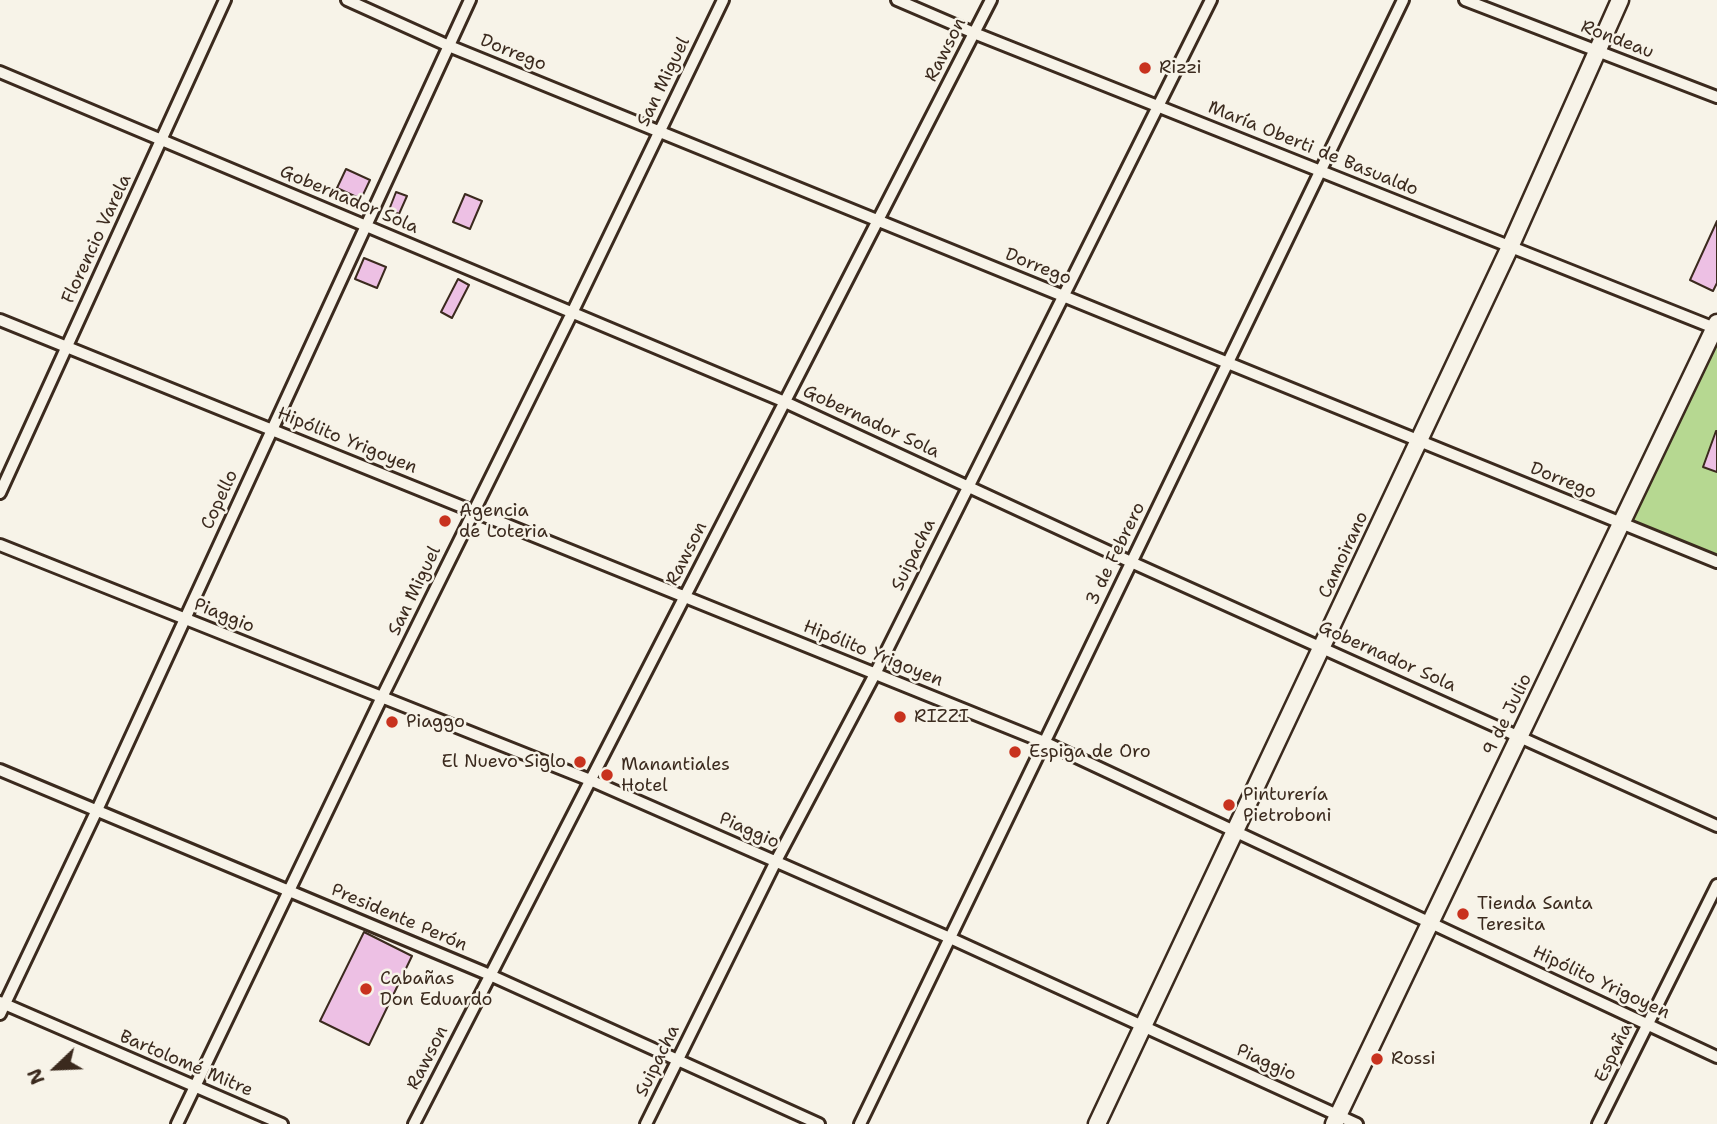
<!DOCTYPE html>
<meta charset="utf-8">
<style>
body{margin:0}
#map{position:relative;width:1717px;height:1124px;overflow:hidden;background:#f7f3e8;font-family:"Shantell Sans",sans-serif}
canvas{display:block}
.north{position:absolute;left:21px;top:1033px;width:70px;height:70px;-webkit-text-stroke:5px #f7f3e8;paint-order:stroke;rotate:247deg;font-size:19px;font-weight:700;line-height:28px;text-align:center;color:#3b2a1e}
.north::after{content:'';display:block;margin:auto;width:24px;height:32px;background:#3b2a1e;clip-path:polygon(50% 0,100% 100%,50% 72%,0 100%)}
</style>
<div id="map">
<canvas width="1717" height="1124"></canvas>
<div class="north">N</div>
</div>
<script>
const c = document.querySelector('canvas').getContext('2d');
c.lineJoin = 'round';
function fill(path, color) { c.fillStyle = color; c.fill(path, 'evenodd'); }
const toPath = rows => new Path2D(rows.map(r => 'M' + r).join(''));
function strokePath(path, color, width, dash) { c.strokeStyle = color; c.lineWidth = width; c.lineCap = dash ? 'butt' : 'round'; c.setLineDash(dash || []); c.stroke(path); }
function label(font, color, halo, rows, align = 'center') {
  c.font = font + ' "Shantell Sans",sans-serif'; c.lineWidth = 5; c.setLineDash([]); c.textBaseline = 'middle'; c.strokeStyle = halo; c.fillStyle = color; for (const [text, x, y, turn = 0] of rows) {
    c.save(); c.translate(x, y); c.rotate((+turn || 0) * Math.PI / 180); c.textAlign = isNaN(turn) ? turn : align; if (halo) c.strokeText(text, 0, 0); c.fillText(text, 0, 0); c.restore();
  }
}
fill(toPath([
 [1717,329,1717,562,1621,523]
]), '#b6d891');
const building = toPath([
 [346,169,370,180,361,199,337,188,346,169],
 [396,192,407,196,399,214,389,210,396,192],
 [465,194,482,201,470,229,453,222,465,194],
 [1717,221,1717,283,1713,291,1690,280,1717,221],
 [364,258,386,267,377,288,355,279,364,258],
 [458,279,469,285,452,318,441,312,458,279],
 [1716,431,1717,431,1717,472,1703,467,1716,431],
 [364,932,412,956,369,1045,320,1021,364,932]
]);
fill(building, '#edc0e4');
strokePath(building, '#3b2a1e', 2);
const street = toPath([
 [347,0,449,46,1717,562],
 [897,0,974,33,1717,329],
 [1465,0,1717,97],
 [0,72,785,402,1131,562,1717,826],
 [0,320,1044,742,1717,1057],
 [0,493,225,0],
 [0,545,590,780,950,938,1357,1124],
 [0,770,490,975,819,1124],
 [0,1002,282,1124],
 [0,1014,97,810,470,0],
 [177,1124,382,697,572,313,723,0],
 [414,1124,991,0],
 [646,1124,776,861,875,674,1211,0],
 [860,1124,1403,0],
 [1598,1124,1717,885]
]);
const secondary = toPath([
 [1097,1124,1510,247,1620,0],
 [1334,1124,1717,323]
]);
strokePath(street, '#3b2a1e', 16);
strokePath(secondary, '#3b2a1e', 21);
strokePath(street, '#f7f3e8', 10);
strokePath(secondary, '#f7f3e8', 16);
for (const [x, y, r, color] of [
 [1145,68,7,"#c8321e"],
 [445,521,7,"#c8321e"],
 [900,717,7,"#c8321e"],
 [392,722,7,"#c8321e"],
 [1015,752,7,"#c8321e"],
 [580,762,7,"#c8321e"],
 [607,775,7,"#c8321e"],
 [1229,805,7,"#c8321e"],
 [1463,914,7,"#c8321e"],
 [366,989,7,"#c8321e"],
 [1377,1059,7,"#c8321e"]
]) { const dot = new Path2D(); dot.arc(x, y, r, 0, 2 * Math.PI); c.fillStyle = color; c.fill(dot); strokePath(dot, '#f7f3e8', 2.5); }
label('18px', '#3b2a1e', '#f7f3e8', [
 ["Rondeau",1617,40,21],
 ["Rawson",946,50,-63],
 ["Dorrego",513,53,22],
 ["San Miguel",664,82,-64],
 ["María Oberti de Basualdo",1313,149,22],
 ["Gobernador Sola",349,200,23],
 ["Florencio Varela",97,239,-65],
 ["Dorrego",1038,267,22],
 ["Gobernador Sola",871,422,25],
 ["Hipólito Yrigoyen",347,441,22],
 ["Dorrego",1563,481,22],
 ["Copello",220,500,-65],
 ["Rawson",687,554,-63],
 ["3 de Febrero",1116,554,-64],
 ["Suipacha",914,555,-64],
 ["Camoirano",1344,555,-65],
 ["San Miguel",415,591,-64],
 ["Piaggio",224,616,22],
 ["Hipólito Yrigoyen",873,654,22],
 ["Gobernador Sola",1387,657,24],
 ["9 de Julio",1508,715,-64],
 ["Piaggio",749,831,24],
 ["Presidente Perón",399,918,23],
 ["Hipólito Yrigoyen",1601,983,25],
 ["España",1614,1053,-64],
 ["Rawson",428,1058,-63],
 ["Suipacha",658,1061,-64],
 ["Piaggio",1266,1063,25],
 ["Bartolomé Mitre",186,1064,23]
]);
label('18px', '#3b2a1e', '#f7f3e8', [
 ["Rizzi",1159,68],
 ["Agencia",459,511],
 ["de Loteria",459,532],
 ["RIZZI",914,717],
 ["Piaggo",406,722],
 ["Espiga de Oro",1029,752],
 ["El Nuevo Siglo",566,762,"right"],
 ["Manantiales",621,765],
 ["Hotel",621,786],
 ["Pinturería",1243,795],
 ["Pietroboni",1243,816],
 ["Tienda Santa",1477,904],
 ["Teresita",1477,925],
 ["Cabañas",380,979],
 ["Don Eduardo",380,1000],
 ["Rossi",1391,1059]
], 'left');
</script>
